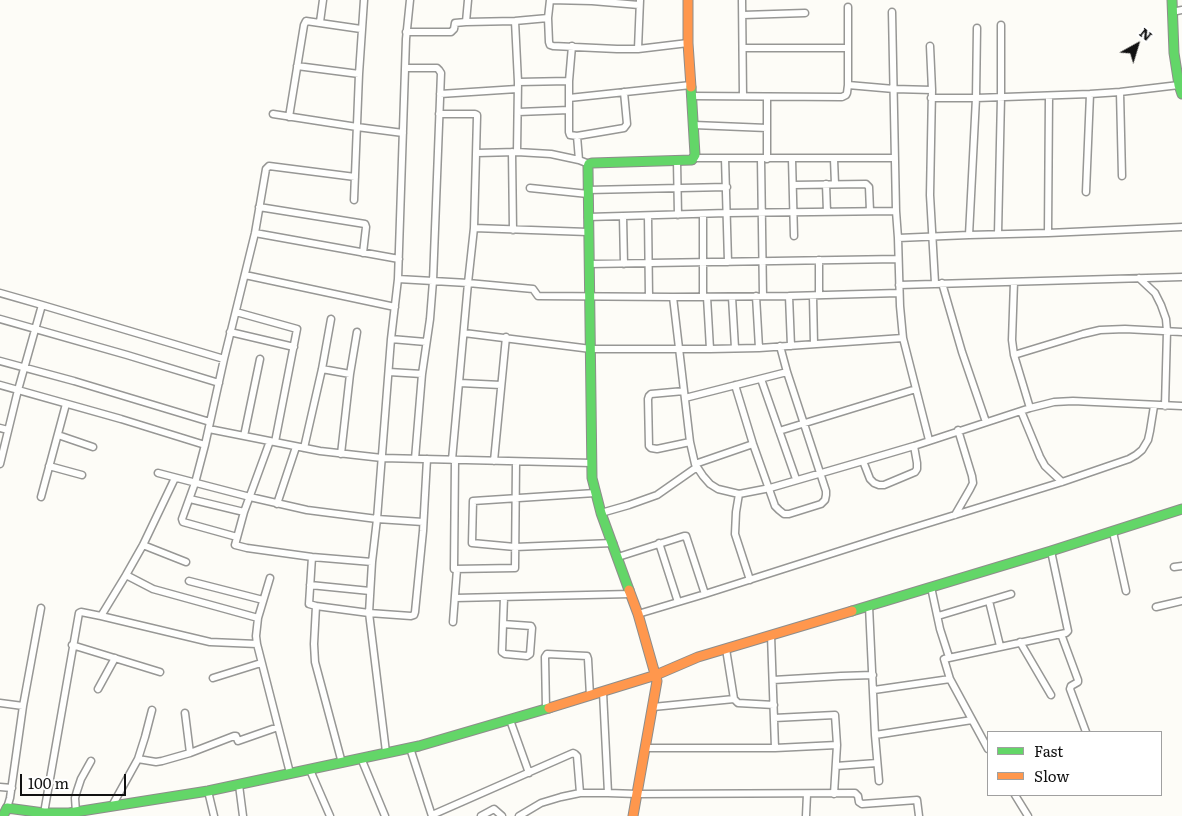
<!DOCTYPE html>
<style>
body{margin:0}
#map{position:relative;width:1182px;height:816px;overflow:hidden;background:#fdfcf7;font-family:Literata,serif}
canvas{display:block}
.legend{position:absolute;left:987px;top:731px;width:175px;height:65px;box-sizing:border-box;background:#fff;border:1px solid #a0a0a0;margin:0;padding:6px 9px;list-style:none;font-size:15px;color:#111}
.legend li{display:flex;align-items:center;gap:10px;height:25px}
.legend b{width:25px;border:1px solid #a0a0a0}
.north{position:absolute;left:1112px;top:20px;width:50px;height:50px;-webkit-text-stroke:4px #fff;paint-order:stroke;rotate:39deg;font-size:14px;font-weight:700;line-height:20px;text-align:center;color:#111}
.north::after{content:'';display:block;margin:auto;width:18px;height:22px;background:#111;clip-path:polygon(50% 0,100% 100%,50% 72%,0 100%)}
.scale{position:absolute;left:20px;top:774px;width:106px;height:22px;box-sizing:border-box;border:2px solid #111;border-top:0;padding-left:6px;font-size:15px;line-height:18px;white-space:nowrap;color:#111;-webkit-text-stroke:4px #fff;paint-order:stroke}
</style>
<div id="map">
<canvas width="1182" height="816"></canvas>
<ul class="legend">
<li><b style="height:6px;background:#63d668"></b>Fast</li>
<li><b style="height:6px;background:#ff974d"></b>Slow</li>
</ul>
<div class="north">N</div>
<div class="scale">100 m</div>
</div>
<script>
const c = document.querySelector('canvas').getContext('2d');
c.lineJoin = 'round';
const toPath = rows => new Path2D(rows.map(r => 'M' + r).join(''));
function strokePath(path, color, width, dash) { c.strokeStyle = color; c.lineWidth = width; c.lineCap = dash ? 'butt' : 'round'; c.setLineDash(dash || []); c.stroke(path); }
const street = toPath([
 [468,0,466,22,515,21,548,18],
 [742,0,743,96],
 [639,5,592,1,550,0,548,18,549,42,550,45,553,46,617,49,638,49,688,43],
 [892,12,896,211,898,238,900,306,903,338,929,440],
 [1172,12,1182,10],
 [743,15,805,13],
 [515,21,518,82,517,152],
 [320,22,323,0],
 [406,32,451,32,454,29,455,23,466,22],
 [572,46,569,81,569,132,570,135,577,136,624,128,627,124,624,92],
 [930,46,932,90,930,195,935,283],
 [743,48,848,48],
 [638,49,640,0],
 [297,66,359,74],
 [405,68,437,68,439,70,441,73,433,281,430,319,422,374,415,459],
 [518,82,569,81],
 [848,85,894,89,932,90],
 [1120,92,1122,176],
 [440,94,517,89],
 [691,96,842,97,846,95,847,93,848,85,848,7],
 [569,98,691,85],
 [931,98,976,98,1090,94,1120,92,1179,85],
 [518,112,569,110],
 [273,114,357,127,403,133],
 [439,114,475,114,477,115,477,117,474,228,468,283,452,460],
 [289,117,304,25,306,21,361,29],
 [694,125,767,128],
 [577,136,579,160],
 [512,152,513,230],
 [477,153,517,152,551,154,579,160,589,164],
 [694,158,895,158],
 [725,158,728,262],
 [761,159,763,296],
 [767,159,767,97],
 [792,159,794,236],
 [834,159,835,184],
 [677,161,678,215],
 [826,184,827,212],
 [793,185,866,184,869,187,870,211],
 [530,188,588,194],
 [587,190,727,187],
 [1086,192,1090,94],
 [354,200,359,74,364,0],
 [259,207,365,224,366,227,363,253],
 [703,214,703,297],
 [623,216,624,264],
 [648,216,649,297],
 [588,217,727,213,896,211],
 [474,228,588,232],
 [255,233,399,259],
 [1048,233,1049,96],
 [998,234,1001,97,1001,25],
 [969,235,976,98,977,28],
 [898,238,969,235,1048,233,1182,227],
 [589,264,898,259],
 [245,275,395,307],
 [1139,278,1155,293,1161,305,1166,319,1167,331,1165,406],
 [398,279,468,283,533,289,538,296,673,297,690,442,695,464,703,476,710,484,718,489,739,494,770,488,863,461,914,446,1030,408,1054,402,1073,401,1182,406],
 [1014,282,1012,340,1014,355,1030,408],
 [942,283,962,352,986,422],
 [899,285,1182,277],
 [0,293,42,305,224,359],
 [819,295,819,260],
 [756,296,759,348],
 [789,296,791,346],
 [813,296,814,344],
 [673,297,789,296,899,293],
 [707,297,710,349],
 [732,297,735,348],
 [236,312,297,329,275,442],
 [0,319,127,355,219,383],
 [230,332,294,347],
 [464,333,591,349,710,349,759,348,903,338],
 [391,339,426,342],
 [1014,355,1083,334,1100,330,1125,329,1182,332],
 [0,361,74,381,210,422],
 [322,369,350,374],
 [389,372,422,374],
 [761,379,796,479],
 [460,383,501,385],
 [0,385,121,419,205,445],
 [735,385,753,444,775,506,779,510,784,514,789,514,821,504,825,500,826,495,826,491,787,372,780,346],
 [684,391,651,394,649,396,648,399,649,446,651,448,657,449,690,442],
 [685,398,787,372],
 [1021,411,1040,457,1045,466,1062,482],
 [0,428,8,430],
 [209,429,320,451,382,458,592,463],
 [779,431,916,389],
 [58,435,93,447],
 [244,436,260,359],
 [270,441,244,512,235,545,247,548,312,557,372,562],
 [304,448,322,369,331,319],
 [341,454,350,374,357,332],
 [455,460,454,569,515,568,516,462],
 [494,461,506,337],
 [863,461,870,479,874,483,879,485,884,485,915,472,917,469,917,463,914,446],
 [0,464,18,390,42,305],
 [695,464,753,444],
 [49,466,82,475],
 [158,473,250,497,307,510,377,519,423,522],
 [595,493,473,501,472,543,515,547,613,543],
 [739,494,736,512,735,534,750,580],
 [41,497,66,404],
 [190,499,244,512],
 [277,504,296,447],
 [601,513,629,505,657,495,697,467],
 [955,515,970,489,973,483,972,476,958,430],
 [1113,532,1126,591],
 [237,537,183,522,182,519,195,483,205,445,224,359,255,233,266,169,269,166,355,177],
 [659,543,678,602],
 [143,545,186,562],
 [312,557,309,604,316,606,369,613,411,616,414,615,415,612,423,531,427,459],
 [618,557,684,536,686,536,705,594],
 [1174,567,1182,566],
 [126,575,153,589,258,618],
 [270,578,258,618,256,636,257,644,290,773],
 [189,581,263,600],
 [310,585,370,591],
 [931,587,940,629,949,657],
 [455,598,631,594],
 [989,601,1000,646],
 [316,606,314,644,315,662,342,763],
 [869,606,875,735,879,781],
 [1156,607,1182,601],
 [638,614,705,594,893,534,1062,482,1129,459,1136,455,1142,450,1148,440,1150,431,1154,406],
 [101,616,126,575,143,545,175,478],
 [938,616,1011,594],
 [453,622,457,569],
 [503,624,531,626,532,628,530,654,527,656,505,654,502,652,504,597],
 [1061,634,1078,680,1078,682,1071,686,1070,689,1086,732],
 [771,635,775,748],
 [1020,642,1051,695],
 [72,645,160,672],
 [213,678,261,663],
 [773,680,841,676,873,675],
 [98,689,115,658],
 [874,690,950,679],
 [603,692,608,793],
 [734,699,738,703,774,705],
 [0,703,23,706],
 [653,707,734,699,726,649],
 [546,709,545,657,547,654,587,656,588,659,590,696],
 [185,713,190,753],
 [774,718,835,715,837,745],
 [510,720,529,773],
 [875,735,972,720],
 [410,748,432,816],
 [645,748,775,748,837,745,834,794],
 [988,749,950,679,944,659,1061,634,1066,633,1068,631,1051,551],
 [386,752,369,613,372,562,377,519,391,339,398,279,406,39,410,0],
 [361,758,385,816],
 [138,759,156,762,162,761,190,753,234,736,236,736,238,741,278,727],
 [836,766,877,763],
 [310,770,330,816],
 [239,785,243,816],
 [0,787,12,788],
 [208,791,214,816],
 [1015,795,1028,816],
 [112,806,138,759,145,737,152,710],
 [7,808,10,798,23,706,41,608],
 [76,812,75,798,77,791,81,779,91,761],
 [44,813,79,613,81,612,101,616,210,642,257,644],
 [432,815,573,753,575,754,577,756,580,793],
 [481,816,494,809,502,816],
 [519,816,541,803,561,797,580,793,608,793,637,794,855,793,858,796,859,802,862,804,917,800,919,816],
 [806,816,807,794]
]);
const fast = toPath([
 [1172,0,1174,53,1179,85,1182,94],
 [629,590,601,513,592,478,588,167,589,164,592,163,692,160,695,155,691,87],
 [852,611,1051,551,1182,509],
 [3,816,7,808,44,813,69,813,208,791,419,746,549,708]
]);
const slow = toPath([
 [688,0,688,43,691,87],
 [629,590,638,614,657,681,633,816],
 [549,708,656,675,698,657,852,611]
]);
strokePath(street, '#979795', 9);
strokePath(fast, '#8e8d8b', 11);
strokePath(slow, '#8e8d8b', 11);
strokePath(street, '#fffffe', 6);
strokePath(fast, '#63d668', 9);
strokePath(slow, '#ff974d', 9);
</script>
